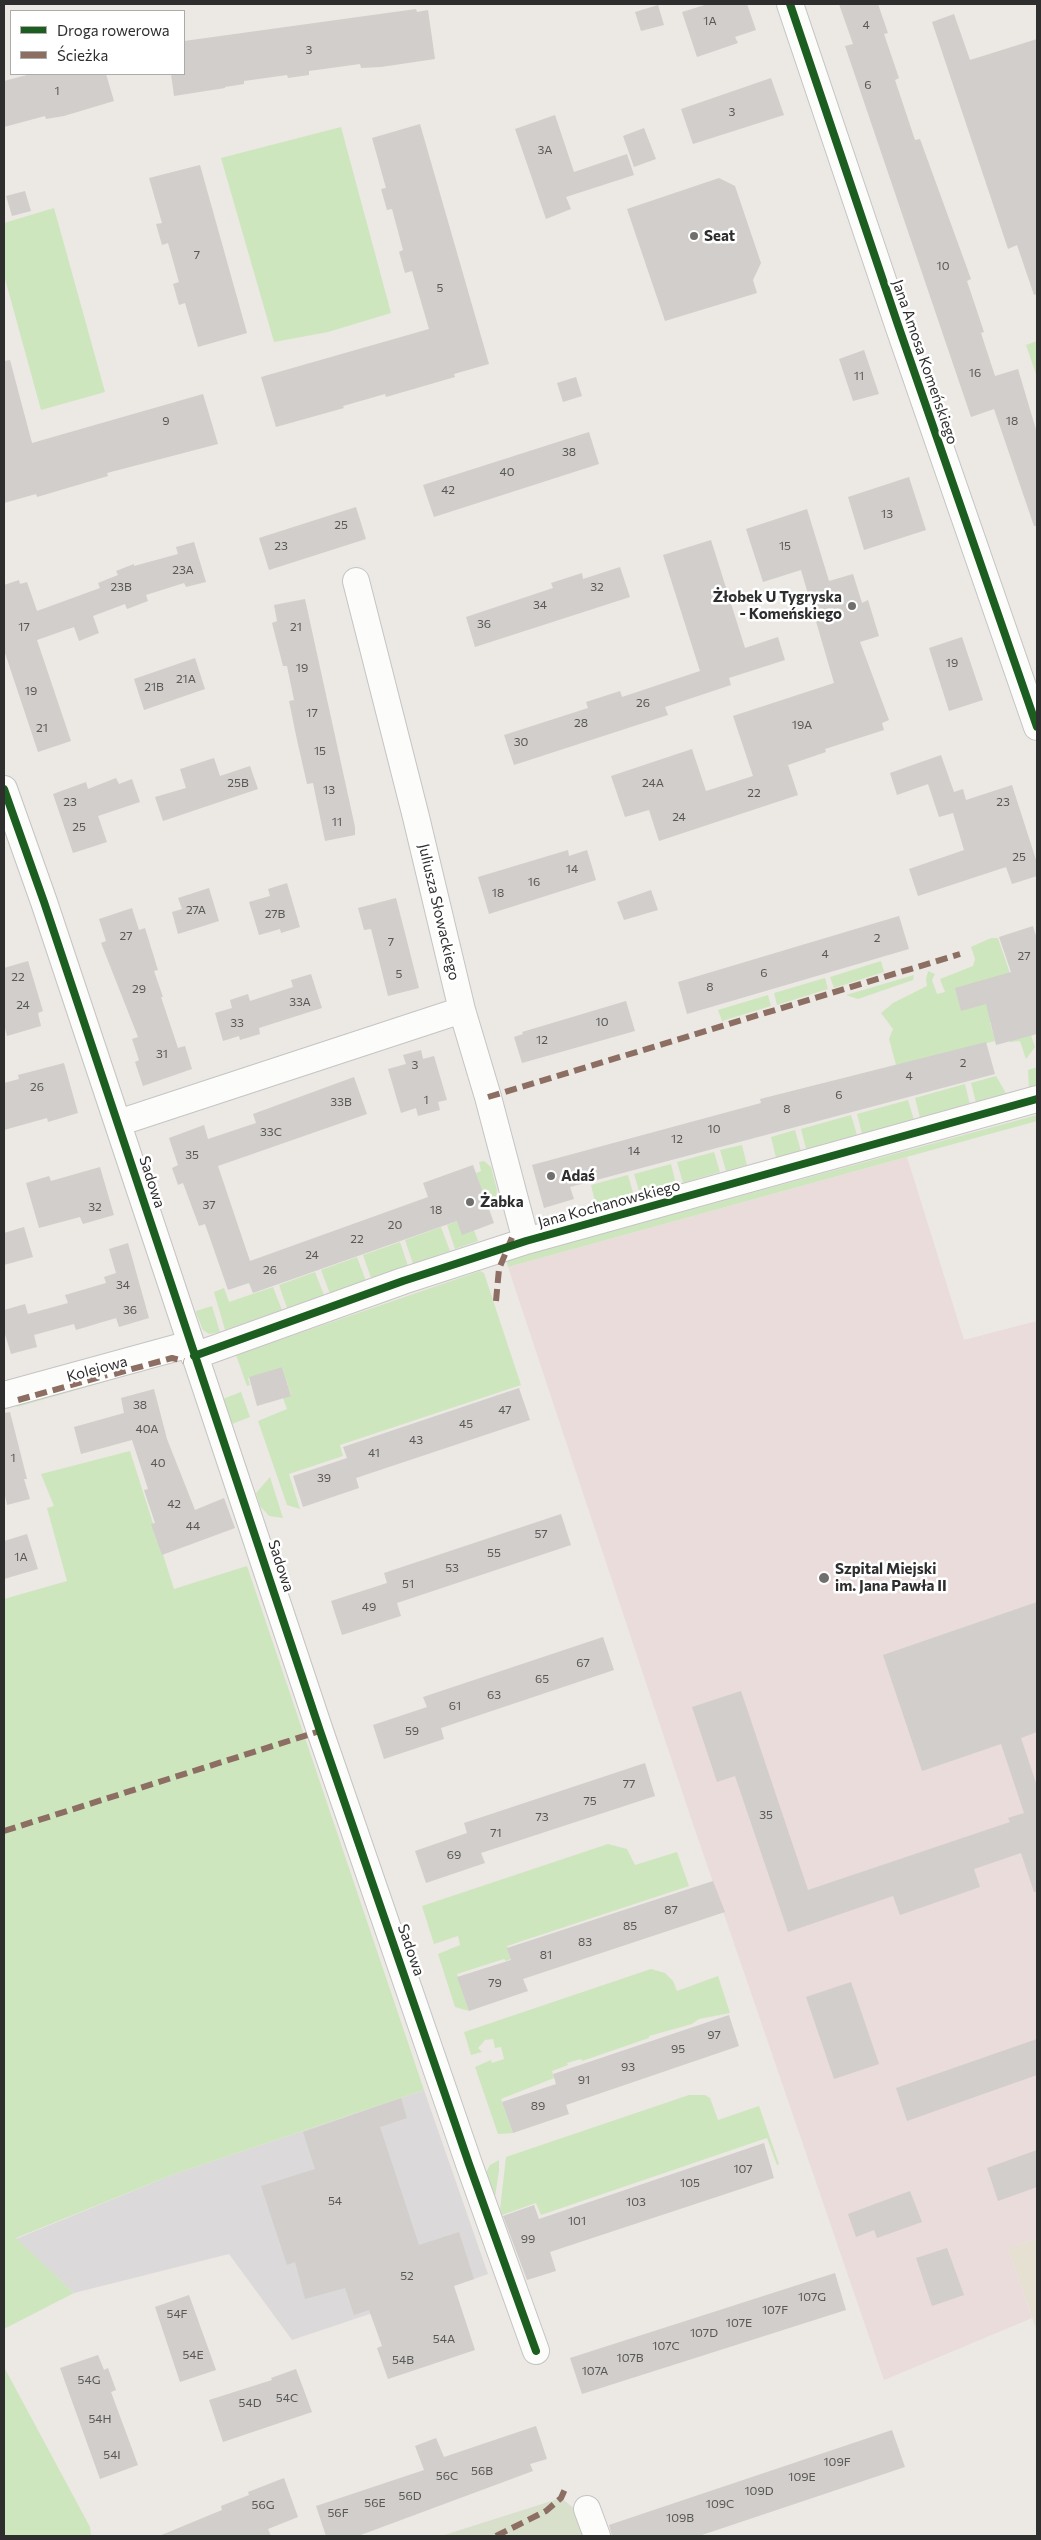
<!DOCTYPE html>
<meta charset="utf-8">
<style>
body{margin:0}
#map{position:relative;width:1041px;height:2540px;overflow:hidden;background:#ece8e4;font-family:Commissioner,sans-serif}
canvas{display:block}
.frame{position:absolute;inset:0;border:5px solid #2e2e2e;pointer-events:none}
.legend{position:absolute;left:10px;top:10px;width:175px;height:65px;box-sizing:border-box;background:#fff;border:1px solid #ababab;margin:0;padding:6px 9px;list-style:none;font-size:15px;color:#2e2e2e}
.legend li{display:flex;align-items:center;gap:10px;height:25px}
.legend b{width:25px;border:1px solid #ababab}
</style>
<div id="map">
<canvas width="1041" height="2540"></canvas>
<div class="frame"></div>
<ul class="legend">
<li><b style="height:6px;background:#1b5e20"></b>Droga rowerowa</li>
<li><b style="height:6px;background:#8d6e63"></b>Ścieżka</li>
</ul>
</div>
<script>
const c = document.querySelector('canvas').getContext('2d');
c.lineJoin = 'round';
function fill(path, color) { c.fillStyle = color; c.fill(path, 'evenodd'); }
const toPath = rows => new Path2D(rows.map(r => 'M' + r).join(''));
function strokePath(path, color, width, dash) { c.strokeStyle = color; c.lineWidth = width; c.lineCap = dash ? 'butt' : 'round'; c.setLineDash(dash || []); c.stroke(path); }
function label(font, color, halo, rows, align = 'center') {
  c.font = font + ' Commissioner,sans-serif'; c.lineWidth = 5; c.setLineDash([]); c.textBaseline = 'middle'; c.strokeStyle = halo; c.fillStyle = color; for (const [text, x, y, turn = 0] of rows) {
    c.save(); c.translate(x, y); c.rotate((+turn || 0) * Math.PI / 180); c.textAlign = isNaN(turn) ? turn : align; if (halo) c.strokeText(text, 0, 0); c.fillText(text, 0, 0); c.restore();
  }
}
fill(toPath([
 [424,2090,488,2274,474,2279,292,2340,229,2254,74,2293,16,2239,172,2175]
]), '#dcd9db');
fill(toPath([
 [1037,2238,1037,2331,1008,2249]
]), '#e6e0d3');
fill(toPath([
 [907,1157,964,1340,1037,1321,1037,2238,1008,2249,1032,2318,884,2380,690,1815,508,1267]
]), '#e9dcdb');
fill(toPath([
 [341,127,391,313,328,332,274,342,221,158],
 [54,208,105,392,41,410,4,275,4,223],
 [1037,341,1037,377,1026,345],
 [991,938,998,938,1035,1047,1026,1059,1020,1041,1010,1042,1002,1018,990,1022,995,1041,896,1065,889,1039,893,1029,881,1013,893,1003,927,986,926,979,928,971,935,974,932,980,937,994,945,992,940,979,973,966,975,959,971,947],
 [881,961,884,972,834,988,830,977],
 [914,975,913,980,858,999,846,995],
 [825,978,828,989,777,1005,774,993],
 [768,995,771,1006,722,1021,718,1010],
 [1037,1067,1037,1087,1029,1089,1028,1070],
 [996,1076,1007,1095,976,1103,971,1083],
 [965,1084,970,1105,920,1118,915,1098],
 [908,1100,914,1120,862,1134,857,1114],
 [851,1115,857,1135,806,1149,801,1129],
 [1037,1115,1037,1121,508,1267,506,1260],
 [795,1130,801,1151,776,1158,771,1137],
 [742,1145,747,1165,726,1171,720,1150],
 [714,1152,720,1172,683,1183,677,1162],
 [484,1161,491,1167,497,1190,496,1200,493,1202,489,1190,482,1192,476,1173,481,1171,479,1162],
 [671,1164,676,1184,640,1194,634,1174],
 [628,1175,634,1196,596,1206,591,1185],
 [457,1221,474,1230,478,1241,455,1249,447,1225],
 [441,1227,450,1251,413,1264,405,1240],
 [400,1242,408,1266,371,1278,363,1255],
 [357,1257,366,1281,330,1294,321,1270],
 [480,1271,484,1273,521,1385,340,1445,343,1456,289,1474,300,1509,287,1505,258,1421,287,1409,283,1398,291,1395,282,1367,248,1378,250,1385,247,1386,236,1355],
 [315,1272,324,1295,287,1308,279,1285],
 [273,1287,282,1310,225,1330,214,1292,224,1288,229,1302],
 [212,1306,220,1332,209,1334,203,1330,196,1313,196,1311],
 [106,1374,108,1381,17,1407,15,1399],
 [241,1392,250,1417,232,1424,223,1399],
 [130,1451,174,1589,247,1566,424,2090,172,2175,16,2238,74,2293,4,2329,4,1599,67,1581,47,1508,54,1506,41,1474],
 [270,1477,283,1518,269,1516,260,1506,256,1493],
 [608,1844,627,1849,635,1865,677,1852,689,1886,507,1946,511,1959,506,1961,504,1959,457,1974,469,2011,455,2007,438,1954,460,1945,458,1936,434,1944,422,1906],
 [651,1969,665,1973,673,1981,677,1991,718,1976,730,2013,699,2019,692,2024,649,2036,649,2038,582,2061,581,2059,567,2063,568,2065,552,2071,554,2078,501,2099,513,2133,498,2134,475,2067,491,2060,492,2063,504,2059,501,2047,495,2048,493,2039,485,2040,478,2048,482,2052,471,2055,464,2032],
 [689,2095,705,2095,710,2098,718,2120,759,2106,779,2164,777,2165,767,2138,541,2215,536,2203,502,2215,500,2210,506,2157],
 [499,2160,499,2171,493,2210,484,2176,490,2165],
 [4,2367,90,2527,91,2536,4,2536]
]), '#cee6be');
fill(toPath([
 [561,2498,575,2509,584,2536,441,2536]
]), '#d8e0cc');
fill(toPath([
 [708,4,747,4,756,30,735,37,738,43,697,57,682,12],
 [839,4,878,4,888,33,884,34,899,78,895,80,915,140,920,139,971,279,967,281,984,332,981,333,995,376,1018,369,1037,433,1037,526,1034,526,994,409,971,417,845,46,853,44],
 [658,5,664,25,641,31,635,12],
 [416,9,417,12,428,10,435,59,381,67,361,68,360,64,309,71,309,75,288,78,287,75,244,81,244,84,225,87,225,88,174,96,171,74,184,74,184,41],
 [954,14,970,60,1037,39,1037,294,1034,295,1017,245,1008,249,932,22],
 [31,74,106,74,114,101,64,116,46,119,45,116,4,127,4,81],
 [771,78,784,115,693,144,681,109],
 [555,115,574,172,627,154,634,175,566,197,571,209,546,219,515,129],
 [420,124,489,364,454,374,455,377,386,397,385,394,343,406,344,408,276,427,261,377,429,329,412,271,405,273,399,252,403,250,392,209,387,210,381,189,386,188,372,138],
 [644,128,656,159,634,167,623,136],
 [200,165,247,333,198,347,185,303,179,305,173,284,179,282,168,243,162,245,156,224,162,223,149,178],
 [719,178,735,186,761,263,753,280,757,293,665,321,627,209],
 [25,191,31,211,12,216,6,196],
 [864,350,879,394,853,401,839,359],
 [10,360,32,443,203,394,218,444,107,473,108,476,37,497,36,494,4,503,4,361],
 [576,377,582,396,563,402,557,383],
 [589,432,599,464,434,517,423,485],
 [909,477,926,530,864,550,848,497],
 [356,507,366,539,269,570,259,538],
 [807,509,829,581,853,574,862,603,868,600,879,636,860,642,889,720,882,723,884,730,825,749,826,752,788,765,798,795,659,841,649,810,625,817,611,776,692,749,706,791,753,776,733,716,834,683,801,570,763,582,746,529],
 [711,540,745,648,778,637,785,660,729,678,731,685,665,707,668,715,514,765,504,735,588,708,586,702,620,691,622,697,700,671,663,555],
 [194,542,206,582,186,587,184,583,146,595,148,601,127,609,125,604,93,616,99,633,79,641,74,627,37,640,71,741,38,752,4,650,4,585,19,580,20,584,27,582,37,611,100,588,98,583,118,575,116,571,134,564,134,566,178,554,176,547],
 [620,567,630,597,475,647,466,617,553,588,551,583,582,573,583,579],
 [305,599,355,827,355,835,325,841,313,783,307,784,297,740,289,701,294,700,287,666,283,666,272,623,277,621,274,605],
 [962,637,983,700,949,711,929,648],
 [195,658,205,689,144,710,134,679],
 [941,755,954,792,963,789,966,800,1012,785,1037,863,1037,876,1012,884,1006,867,918,896,909,869,964,850,953,813,939,817,928,784,897,795,890,773],
 [214,758,220,776,250,766,258,789,163,821,155,797,186,788,180,769],
 [116,778,119,784,132,779,140,802,98,816,107,842,73,853,53,794,86,782,88,789],
 [568,850,569,856,587,850,596,880,489,914,478,877],
 [287,883,300,927,281,933,280,929,259,935,249,902,270,896,268,889],
 [209,888,219,921,178,934,172,912,182,909,178,898],
 [651,890,658,910,624,920,617,902],
 [396,898,419,988,388,996,371,929,364,930,358,908],
 [132,908,139,930,145,928,158,970,154,971,163,997,161,997,178,1048,185,1046,192,1069,143,1086,135,1062,139,1060,132,1039,138,1037,101,943,106,941,99,919],
 [899,916,909,949,687,1014,678,982],
 [1033,926,1037,939,1037,1034,996,1045,986,1004,961,1011,955,988,1011,972,999,937],
 [28,961,43,1011,38,1013,41,1026,7,1036,4,1024,4,968],
 [311,974,322,1008,259,1028,260,1034,240,1040,239,1036,223,1041,215,1013,232,1008,230,1000,248,994,250,1001,293,987,291,980],
 [626,1001,635,1031,522,1063,514,1037,523,1034,522,1032],
 [986,1042,995,1074,570,1187,574,1199,544,1208,532,1165,761,1103,760,1099],
 [421,1050,423,1059,434,1056,447,1100,438,1102,440,1110,418,1116,416,1108,401,1113,388,1069,406,1064,403,1055],
 [64,1063,78,1113,48,1122,47,1118,4,1130,4,1083,19,1079,18,1075],
 [354,1077,367,1114,218,1166,250,1261,428,1197,423,1183,473,1165,494,1223,462,1235,457,1221,253,1293,249,1283,228,1290,205,1224,199,1226,183,1183,178,1185,172,1168,178,1165,169,1138,204,1125,208,1139,256,1123,253,1114],
 [100,1167,114,1215,83,1224,80,1217,39,1228,26,1183,49,1176,51,1181],
 [24,1227,33,1257,4,1265,4,1233],
 [128,1243,149,1318,119,1327,116,1318,76,1330,74,1324,34,1335,37,1347,11,1354,4,1331,4,1310,25,1304,28,1314,68,1303,65,1295,106,1283,104,1277,116,1273,109,1249],
 [282,1367,291,1396,257,1406,249,1377],
 [519,1388,530,1420,356,1478,359,1488,303,1507,293,1476,347,1458,343,1447],
 [154,1389,167,1439,195,1510,224,1498,235,1528,162,1555,151,1524,155,1523,144,1490,148,1489,132,1440,81,1454,74,1427,124,1413,121,1398],
 [10,1412,27,1479,24,1479,30,1499,7,1505,4,1491,4,1413],
 [561,1514,571,1545,397,1603,401,1616,342,1635,331,1601,387,1583,384,1573],
 [27,1534,38,1569,4,1579,4,1541],
 [1037,1602,1037,1732,1021,1738,1037,1786,1037,1892,1034,1892,1021,1853,974,1869,980,1887,900,1915,893,1896,788,1932,735,1776,717,1782,692,1707,741,1691,808,1890,1010,1822,1008,1818,1024,1813,1001,1744,922,1771,883,1655],
 [603,1637,614,1670,441,1728,444,1739,384,1759,373,1725,427,1707,423,1697],
 [645,1763,655,1796,481,1853,485,1863,426,1883,415,1851,467,1833,464,1823],
 [713,1881,725,1912,523,1979,528,1991,469,2011,457,1977,511,1960,507,1948],
 [851,1982,879,2064,834,2079,806,1997],
 [729,2015,739,2046,566,2105,569,2114,513,2133,502,2102,556,2084,553,2074],
 [1037,2039,1037,2075,907,2121,896,2088],
 [401,2098,407,2118,380,2127,419,2245,459,2232,474,2279,454,2286,475,2350,388,2379,377,2348,382,2346,369,2310,354,2315,345,2288,305,2299,295,2262,287,2265,261,2186,315,2169,303,2132],
 [764,2143,774,2178,550,2252,556,2271,527,2280,503,2216,534,2205,539,2219],
 [1037,2150,1037,2187,998,2201,987,2168],
 [910,2191,922,2222,877,2238,874,2230,856,2237,848,2214],
 [947,2248,964,2295,932,2306,916,2258],
 [835,2273,846,2310,582,2394,570,2358],
 [189,2295,216,2370,180,2382,155,2307],
 [98,2355,104,2370,108,2368,116,2390,111,2392,138,2465,100,2479,60,2368],
 [296,2369,312,2412,223,2442,209,2400,272,2380,271,2378],
 [536,2426,547,2459,530,2464,533,2471,358,2536,326,2536,316,2506,424,2470,415,2446,436,2438,444,2457],
 [892,2430,905,2467,699,2536,612,2536,609,2525],
 [284,2478,298,2517,268,2529,271,2536,159,2536,222,2510,221,2506,249,2495,248,2492]
]), '#d1cecb');
const street = toPath([
 [790,4,898,325,1037,727],
 [356,581,416,817,462,1010,488,1097,526,1241],
 [4,789,44,902,320,1731,469,2164,536,2351],
 [118,1123,462,1010],
 [194,1356,403,1281,526,1241,1037,1099],
 [4,1395,190,1344],
 [587,2509,597,2536]
]);
strokePath(street, '#c5c4c5', 28);
strokePath(street, '#fcfcfb', 26);
strokePath(toPath([
 [488,1097,960,954],
 [496,1301,499,1269,513,1235],
 [114,1374,172,1358,184,1361],
 [18,1400,107,1375],
 [4,1831,320,1731],
 [496,2536,546,2511,561,2498,565,2489]
]), '#8d6e63', 6, [12, 6]);
strokePath(toPath([
 [790,4,898,325,1037,727],
 [4,789,44,902,320,1731,469,2164,536,2351],
 [194,1356,403,1281,526,1241,1037,1099]
]), '#1b5e20', 8);
for (const [x, y, r, color] of [
 [694,236,5,"#706f6e"],
 [852,606,5,"#706f6e"],
 [551,1176,5,"#706f6e"],
 [470,1202,5,"#706f6e"],
 [824,1578,6,"#706f6e"]
]) { const dot = new Path2D(); dot.arc(x, y, r, 0, 2 * Math.PI); c.fillStyle = color; c.fill(dot); strokePath(dot, '#fff', 2); }
label('12px', '#585857', null, [
 ["1A",710,21],
 ["4",866,25],
 ["3",309,50],
 ["6",868,85],
 ["1",57,91],
 ["3",732,112],
 ["3A",545,150],
 ["7",197,255],
 ["10",943,266],
 ["5",440,288],
 ["16",975,373],
 ["11",859,376],
 ["9",166,421],
 ["18",1012,421],
 ["38",569,452],
 ["40",507,472],
 ["42",448,490],
 ["13",887,514],
 ["25",341,525],
 ["23",281,546],
 ["15",785,546],
 ["23A",183,570],
 ["23B",121,587],
 ["32",597,587],
 ["34",540,605],
 ["36",484,624],
 ["17",24,627],
 ["21",296,627],
 ["19",952,663],
 ["19",302,668],
 ["21A",186,679],
 ["21B",154,687],
 ["19",31,691],
 ["26",643,703],
 ["17",312,713],
 ["28",581,723],
 ["19A",802,725],
 ["21",42,728],
 ["30",521,742],
 ["15",320,751],
 ["25B",238,783],
 ["24A",653,783],
 ["13",329,790],
 ["22",754,793],
 ["23",70,802],
 ["23",1003,802],
 ["24",679,817],
 ["11",337,822],
 ["25",79,827],
 ["25",1019,857],
 ["14",572,869],
 ["16",534,882],
 ["18",498,893],
 ["27A",196,910],
 ["27B",275,914],
 ["27",126,936],
 ["2",877,938],
 ["7",391,942],
 ["4",825,954],
 ["27",1024,956],
 ["6",764,973],
 ["5",399,974],
 ["22",18,977],
 ["8",710,987],
 ["29",139,989],
 ["33A",300,1002],
 ["24",23,1005],
 ["10",602,1022],
 ["33",237,1023],
 ["12",542,1040],
 ["31",162,1054],
 ["2",963,1063],
 ["3",415,1065],
 ["4",909,1076],
 ["26",37,1087],
 ["6",839,1095],
 ["1",426,1100],
 ["33B",341,1102],
 ["8",787,1109],
 ["10",714,1129],
 ["33C",271,1132],
 ["12",677,1139],
 ["14",634,1151],
 ["35",192,1155],
 ["37",209,1205],
 ["32",95,1207],
 ["18",436,1210],
 ["20",395,1225],
 ["22",357,1239],
 ["24",312,1255],
 ["26",270,1270],
 ["34",123,1285],
 ["36",130,1310],
 ["38",140,1405],
 ["47",505,1410],
 ["45",466,1424],
 ["40A",147,1429],
 ["43",416,1440],
 ["41",374,1453],
 ["1",13,1458],
 ["40",158,1463],
 ["39",324,1478],
 ["42",174,1504],
 ["44",193,1526],
 ["57",541,1534],
 ["55",494,1553],
 ["1A",21,1557],
 ["53",452,1568],
 ["51",408,1584],
 ["49",369,1607],
 ["67",583,1663],
 ["65",542,1679],
 ["63",494,1695],
 ["61",455,1706],
 ["59",412,1731],
 ["77",629,1784],
 ["75",590,1801],
 ["35",766,1815],
 ["73",542,1817],
 ["71",496,1833],
 ["69",454,1855],
 ["87",671,1910],
 ["85",630,1926],
 ["83",585,1942],
 ["81",546,1955],
 ["79",495,1983],
 ["97",714,2035],
 ["95",678,2049],
 ["93",628,2067],
 ["91",584,2080],
 ["89",538,2106],
 ["107",743,2169],
 ["105",690,2183],
 ["54",335,2201],
 ["103",636,2202],
 ["101",577,2221],
 ["99",528,2239],
 ["52",407,2276],
 ["107G",812,2297],
 ["107F",775,2310],
 ["54F",177,2314],
 ["107E",739,2323],
 ["107D",704,2333],
 ["54A",444,2339],
 ["107C",666,2346],
 ["54E",193,2355],
 ["107B",630,2358],
 ["54B",403,2360],
 ["107A",595,2371],
 ["54G",89,2380],
 ["54C",287,2398],
 ["54D",250,2403],
 ["54H",100,2419],
 ["54I",112,2455],
 ["109F",837,2462],
 ["56B",482,2471],
 ["56C",447,2476],
 ["109E",802,2477],
 ["109D",759,2491],
 ["56D",410,2496],
 ["56E",375,2503],
 ["109C",720,2504],
 ["56G",263,2505],
 ["56F",338,2513],
 ["109B",680,2518]
]);
label('bold 15px', '#2e2e2e', '#fff', [
 ["Seat",704,236],
 ["Żłobek U Tygryska",842,597,"right"],
 ["- Komeńskiego",842,614,"right"],
 ["Adaś",561,1176],
 ["Żabka",480,1202],
 ["Szpital Miejski",835,1569],
 ["im. Jana Pawła II",835,1586]
], 'left');
label('15px', '#2e2e2e', '#fff', [
 ["Jana Amosa Komeńskiego",925,362,71],
 ["Juliusza Słowackiego",439,912,77],
 ["Sadowa",152,1182,72],
 ["Jana Kochanowskiego",609,1204,-15],
 ["Kolejowa",97,1369,-15],
 ["Sadowa",281,1566,72],
 ["Sadowa",411,1950,71]
]);
</script>
